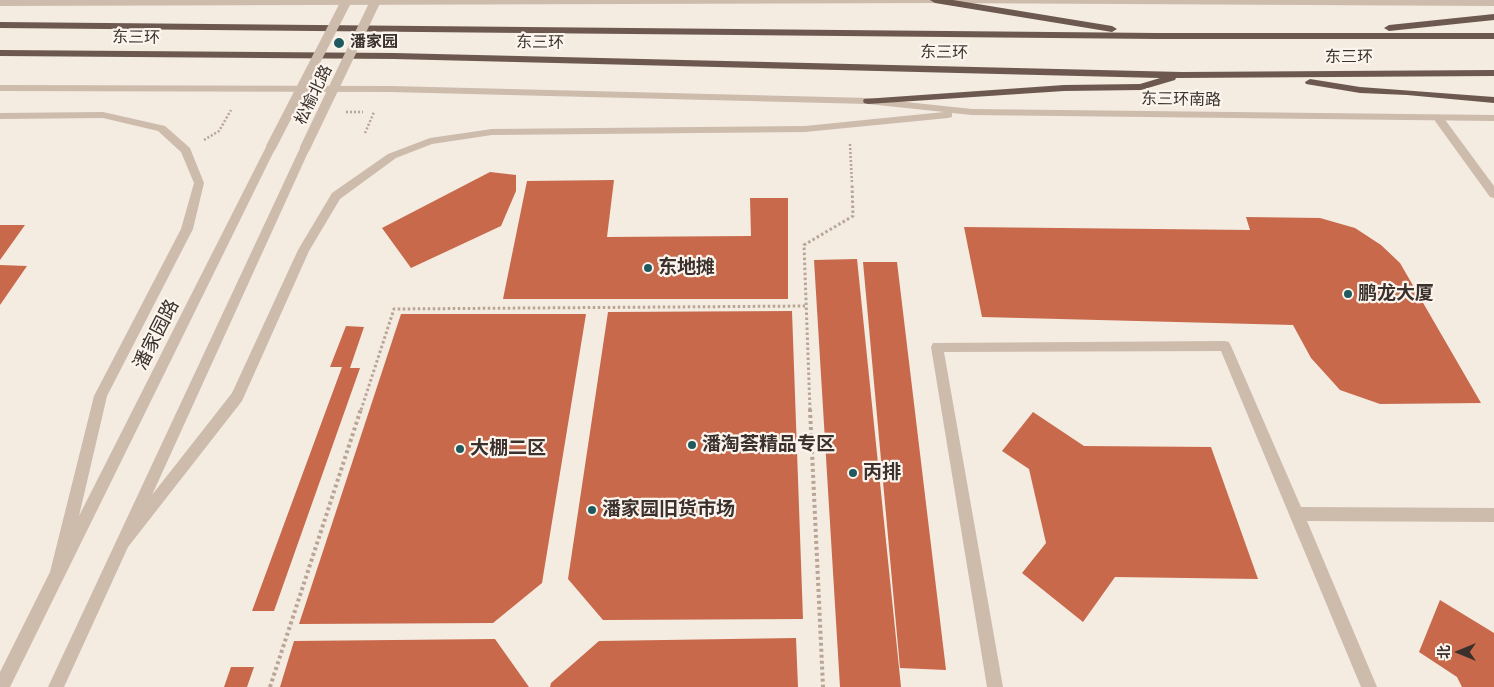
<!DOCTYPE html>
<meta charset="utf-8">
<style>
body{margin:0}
#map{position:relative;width:1494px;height:687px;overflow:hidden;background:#f4ebe1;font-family:"Space Grotesk","Noto Sans SC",sans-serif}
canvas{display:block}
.north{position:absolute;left:1434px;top:627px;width:50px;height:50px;-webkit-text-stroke:4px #fbf5ee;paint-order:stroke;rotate:270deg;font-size:14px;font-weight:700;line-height:20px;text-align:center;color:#3b302b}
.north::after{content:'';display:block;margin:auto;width:18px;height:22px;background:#3b302b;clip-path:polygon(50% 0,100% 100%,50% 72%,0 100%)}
</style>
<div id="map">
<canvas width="1494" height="687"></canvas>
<div class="north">北</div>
</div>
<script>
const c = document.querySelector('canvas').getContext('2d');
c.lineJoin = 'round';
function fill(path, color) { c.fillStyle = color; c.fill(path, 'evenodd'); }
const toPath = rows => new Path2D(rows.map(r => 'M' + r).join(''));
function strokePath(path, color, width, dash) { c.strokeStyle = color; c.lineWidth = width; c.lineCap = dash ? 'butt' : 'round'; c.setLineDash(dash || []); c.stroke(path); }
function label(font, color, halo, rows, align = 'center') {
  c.font = font + ' "Space Grotesk","Noto Sans SC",sans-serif'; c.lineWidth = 4.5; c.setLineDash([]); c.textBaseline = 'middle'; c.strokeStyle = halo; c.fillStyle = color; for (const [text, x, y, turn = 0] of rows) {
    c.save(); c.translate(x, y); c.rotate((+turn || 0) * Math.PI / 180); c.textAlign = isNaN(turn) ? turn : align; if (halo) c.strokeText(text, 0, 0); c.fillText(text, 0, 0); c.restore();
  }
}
fill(toPath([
 [490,172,516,175,516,191,501,226,411,268,382,228],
 [614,180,607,237,751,236,750,198,788,198,788,299,503,299,527,181],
 [1246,217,1320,218,1355,228,1381,245,1400,263,1481,403,1380,404,1340,390,1311,358,1293,325,982,317,964,227,1250,230],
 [0,225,25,225,0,260],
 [857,259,901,687,840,687,814,260],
 [863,262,897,262,946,670,900,668],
 [0,265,27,266,0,305],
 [792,311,803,619,603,620,568,579,608,312],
 [401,314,586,314,542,583,493,623,299,624],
 [346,326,364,327,350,368,360,368,274,611,252,611,342,367,330,367],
 [1033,412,1084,446,1211,447,1258,579,1115,577,1083,622,1022,573,1046,543,1029,469,1002,451],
 [1440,600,1494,633,1494,687,1462,687,1457,677,1419,652],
 [796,638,798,687,550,687,551,683,599,641],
 [495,639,529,687,280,687,294,641],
 [231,667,254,667,247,687,224,687]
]), '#c8694b');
strokePath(toPath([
 [346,112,363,112],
 [365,133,374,112],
 [204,140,219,131,231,110],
 [850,144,852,184]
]), '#b9a596', 2.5, [2, 2]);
strokePath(toPath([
 [361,410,394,309,805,306],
 [810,410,804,245,853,216,852,183]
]), '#b9a596', 3, [2.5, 2.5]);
strokePath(toPath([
 [810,409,823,687],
 [270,687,361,409]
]), '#b9a596', 4, [3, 3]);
fill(toPath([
 [1439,116,1443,117,1494,186,1494,198,1490,197,1435,121,1435,117,1439,116],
 [1225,341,1229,342,1231,346,1301,507,1494,508,1494,522,1307,521,1377,687,1361,687,1221,351,944,352,1003,687,987,687,931,347,933,343,1225,341]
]), '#cdbbac');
fill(toPath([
 [0,0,1494,0,1494,6,935,3,0,6,0,0],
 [0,85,390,86,868,98,972,109,1494,115,1494,121,972,115,952,113,952,117,948,118,805,132,492,135,432,144,396,158,340,199,309,251,242,401,128,547,64,687,48,687,301,146,309,146,310,148,152,495,232,393,298,250,332,193,388,154,430,138,492,129,805,126,944,112,868,104,390,92,0,91,0,85],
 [103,112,165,126,190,148,204,183,193,229,107,396,79,516,266,147,271,144,276,147,10,687,0,687,0,672,50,572,94,396,181,229,194,183,181,152,158,131,103,118,0,119,0,113,103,112]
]), '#cdbbac');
fill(toPath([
 [930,0,953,0,1112,26,1117,29,1112,32,935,3,930,0],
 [1494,14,1494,20,1389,31,1384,28,1389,25,1494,14],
 [0,22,1157,33,1494,33,1494,39,1157,39,0,28,0,22],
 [0,50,394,53,1182,72,1494,70,1494,76,1176,78,1175,80,1141,90,1064,91,868,104,864,103,863,101,864,99,1064,85,1140,84,1160,78,394,59,0,56,0,50],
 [1310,79,1360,87,1494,97,1494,103,1407,95,1360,93,1306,84,1305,82,1310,79]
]), '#6c584f');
strokePath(toPath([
 [271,147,347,0],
 [305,148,376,0]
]), '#cdbbac', 10);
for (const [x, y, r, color] of [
 [339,43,6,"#1f5a5e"],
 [648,268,5,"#1f5a5e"],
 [1348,294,5,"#1f5a5e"],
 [692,445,5,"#1f5a5e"],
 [460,449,5,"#1f5a5e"],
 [853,473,5,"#1f5a5e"],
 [592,510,5,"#1f5a5e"]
]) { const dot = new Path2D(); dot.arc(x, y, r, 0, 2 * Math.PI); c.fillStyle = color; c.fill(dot); strokePath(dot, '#fbf5ee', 2); }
label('16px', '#3b302b', '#fbf5ee', [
 ["东三环",136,38,1],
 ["东三环",540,43,1],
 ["东三环",944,53,1],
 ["东三环",1349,58],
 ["松榆北路",314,95,-64],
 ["东三环南路",1181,100,1]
]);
label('bold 16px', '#3b302b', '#fbf5ee', [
 ["潘家园",350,43]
], 'left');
label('bold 19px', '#3b302b', '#fbf5ee', [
 ["东地摊",658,268],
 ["鹏龙大厦",1358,294],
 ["潘淘荟精品专区",702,445],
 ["大棚二区",470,449],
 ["丙排",863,473],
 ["潘家园旧货市场",602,510]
], 'left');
label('19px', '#3b302b', '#fbf5ee', [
 ["潘家园路",157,335,-63]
]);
</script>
